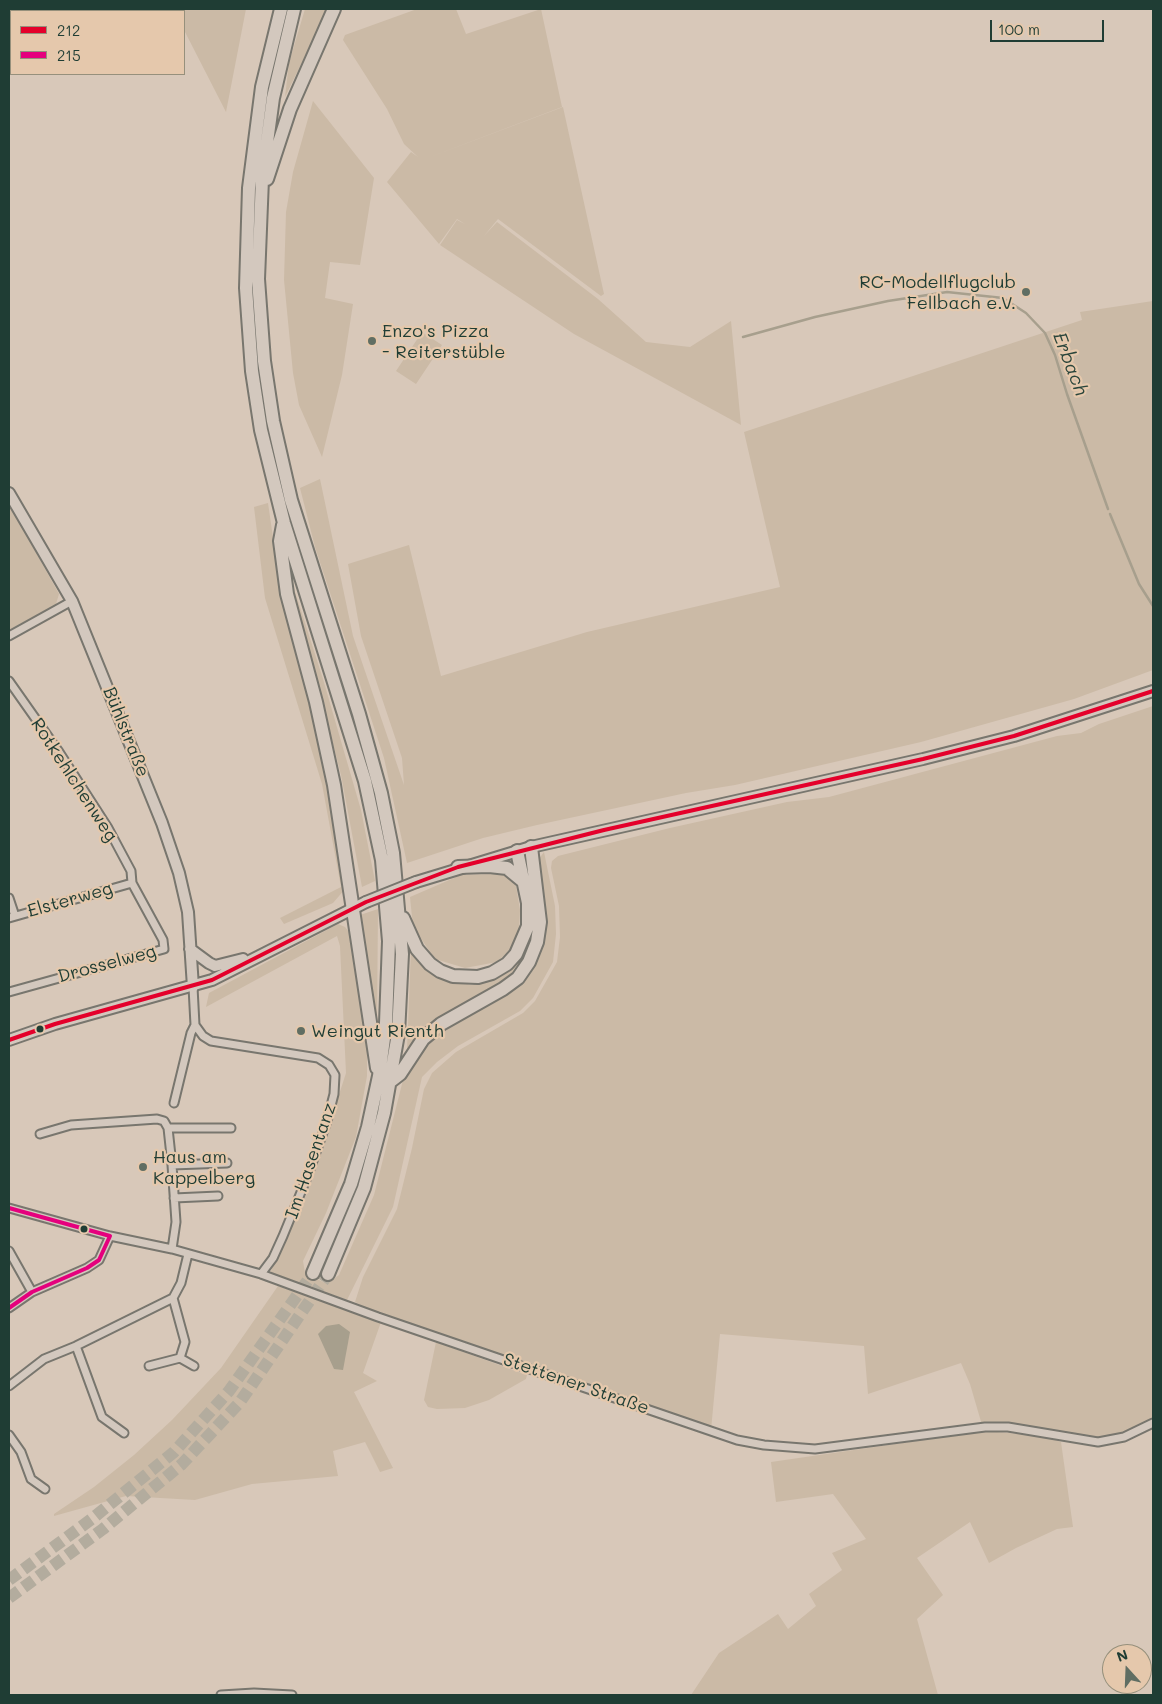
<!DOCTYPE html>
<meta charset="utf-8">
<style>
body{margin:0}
#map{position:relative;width:1162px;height:1704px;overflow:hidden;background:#d8c8b9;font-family:Mali,sans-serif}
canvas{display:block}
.frame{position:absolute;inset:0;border:10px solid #1f3d34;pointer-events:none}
.legend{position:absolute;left:10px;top:10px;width:175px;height:65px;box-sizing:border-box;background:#e5c8ac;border:1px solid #96907c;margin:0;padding:6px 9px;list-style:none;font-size:15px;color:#1f3d34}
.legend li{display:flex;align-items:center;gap:10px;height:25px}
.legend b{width:25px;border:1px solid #96907c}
.north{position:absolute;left:1102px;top:1644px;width:50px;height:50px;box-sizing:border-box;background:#e5c8ac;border:1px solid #96907c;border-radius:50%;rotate:340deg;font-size:14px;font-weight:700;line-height:20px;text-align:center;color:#1f3d34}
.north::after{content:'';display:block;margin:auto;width:18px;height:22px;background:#606e63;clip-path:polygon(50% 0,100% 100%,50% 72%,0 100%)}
.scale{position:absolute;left:990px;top:20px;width:114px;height:22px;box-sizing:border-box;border:2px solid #1f3d34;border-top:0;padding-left:6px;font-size:15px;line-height:18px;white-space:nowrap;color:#1f3d34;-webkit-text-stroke:4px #e5c8ac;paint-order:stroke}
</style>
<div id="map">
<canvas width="1162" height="1704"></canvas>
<div class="frame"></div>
<ul class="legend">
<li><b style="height:6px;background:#e4002b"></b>212</li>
<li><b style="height:6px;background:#e5007d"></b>215</li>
</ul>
<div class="north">N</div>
<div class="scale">100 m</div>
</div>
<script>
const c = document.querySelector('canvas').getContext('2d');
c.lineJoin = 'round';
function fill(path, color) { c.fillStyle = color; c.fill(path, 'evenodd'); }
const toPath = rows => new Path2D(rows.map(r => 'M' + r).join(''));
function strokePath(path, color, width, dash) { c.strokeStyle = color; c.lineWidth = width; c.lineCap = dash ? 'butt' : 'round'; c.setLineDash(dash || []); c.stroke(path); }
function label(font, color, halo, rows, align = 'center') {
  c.font = font + ' Mali,sans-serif'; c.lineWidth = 4.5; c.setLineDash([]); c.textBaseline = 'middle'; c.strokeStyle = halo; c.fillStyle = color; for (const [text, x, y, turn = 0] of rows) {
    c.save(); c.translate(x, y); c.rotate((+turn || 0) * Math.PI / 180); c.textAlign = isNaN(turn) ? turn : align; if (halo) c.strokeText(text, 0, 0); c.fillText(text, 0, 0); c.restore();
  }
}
fill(toPath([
 [173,9,246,9,226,112,184,30,184,11,174,11],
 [305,9,328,9,285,97,289,63],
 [417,9,456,9,466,34,541,9,562,107,422,160,563,107,604,294,601,296,498,219,484,236,497,222,598,299,646,342,690,347,731,321,741,425,574,334,440,245,457,220,465,224,457,219,439,244,387,182,411,152,418,157,404,144,387,109,343,40,345,35],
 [313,101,374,178,360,265,330,262,325,298,353,304,342,375,322,457,299,405,293,373,284,280,286,212,293,172],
 [1153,301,1153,670,1074,699,921,742,735,785,686,793,537,825,483,838,407,863,384,758,315,547,300,488,320,479,353,636,404,785,402,758,361,636,348,564,409,545,441,676,587,632,780,587,744,432,1082,320,1080,312],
 [422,332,442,345,416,384,396,371],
 [268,503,282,600,308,694,325,770,339,842,345,889,333,903,284,924,280,918,341,887,322,784,265,598,254,507],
 [9,504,59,594,56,604,9,630],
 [289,573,323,679,361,810,375,881,362,887,341,775],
 [1153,706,1153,1420,1114,1439,1100,1440,1043,1429,982,1425,970,1384,961,1363,868,1394,864,1346,720,1334,711,1430,380,1315,355,1302,363,1277,397,1209,412,1148,424,1089,432,1073,456,1052,523,1013,535,1001,557,962,560,937,559,906,551,868,552,861,558,856,670,828,787,802,829,797,1057,736,1081,733,1099,724],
 [544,852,555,906,556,934,553,962,533,998,520,1011,458,1046,437,1062,422,1077,393,1207,347,1300,270,1273,308,1191,346,1073,340,946,337,936,206,1007,209,993,338,924,345,927,350,933,367,1039,367,1076,356,1137,326,1213,303,1261,305,1273,327,1284,339,1275,374,1195,403,1080,424,1045,453,1022,509,994,535,964,545,935,538,860],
 [525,857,535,932,528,954,506,981,441,1018,407,1050,411,950,435,976,471,985,501,976,524,950],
 [506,874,516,886,520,910,519,930,515,945,497,962,465,968,435,959,413,927,410,897,461,875],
 [378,909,377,1024,360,915],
 [278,1286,381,1322,363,1373,377,1381,354,1392,393,1468,380,1472,365,1442,333,1451,338,1476,252,1484,195,1500,126,1496,54,1516,54,1514,94,1487,134,1455,172,1420,221,1368],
 [436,1342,527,1375,526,1379,489,1400,465,1408,437,1409,428,1407,424,1400],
 [985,1431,1043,1436,1061,1442,1073,1527,1057,1529,1016,1548,989,1563,970,1522,917,1558,943,1595,917,1619,938,1695,691,1695,719,1653,778,1614,788,1629,816,1606,809,1594,842,1570,832,1553,866,1539,833,1494,776,1502,771,1462]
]), '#cbbaa6');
fill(toPath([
 [339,1324,350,1332,343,1370,334,1369,318,1334,326,1326]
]), '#a79f8d');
strokePath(toPath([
 [743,337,815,317,888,301,947,292,1003,298,1026,313,1045,333,1055,355,1067,394,1108,509],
 [1110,514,1139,584,1153,606]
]), '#a79f8d', 2.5);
strokePath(toPath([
 [9,1580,93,1518,174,1452,229,1391,313,1273],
 [9,1598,103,1529,182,1464,240,1402,328,1274]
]), '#b3ac9e', 12, [12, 6]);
const minor = toPath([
 [9,636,72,601],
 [9,681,59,752,108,828,131,871,132,883,163,940,164,949,9,992],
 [9,898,15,916],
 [9,918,132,883],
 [193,987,195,1025,203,1036,211,1041,318,1058,329,1065,335,1075,334,1094,327,1121,308,1175,283,1236,273,1258,261,1274],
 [174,1103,191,1033,195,1025],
 [168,1128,231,1128],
 [40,1134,71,1125,157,1119,164,1121,168,1128,172,1165,176,1222,172,1249],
 [172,1165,227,1163],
 [174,1198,218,1196],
 [9,1208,110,1236,172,1249,261,1274,378,1317,737,1440,764,1445,815,1449,985,1427,1008,1427,1098,1442,1124,1437,1153,1423],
 [9,1251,32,1292],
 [173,1298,185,1342,180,1358,194,1366],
 [9,1308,32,1292,87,1268,99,1260,110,1236],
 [76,1346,102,1417,124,1433],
 [149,1366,180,1358],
 [9,1386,44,1359,76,1346,173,1298,181,1283,188,1254],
 [9,1435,21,1452,31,1479,45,1489],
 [221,1695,254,1693,292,1695]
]);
const secondary = toPath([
 [9,493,72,601,162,823,179,873,188,912,193,987],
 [416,882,531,847,923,759,1014,736,1153,691],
 [190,949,209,963,215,966,243,959],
 [9,1040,55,1024,212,980,366,902]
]);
const trunk = toPath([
 [281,9,262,87,249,188,246,288,252,371,261,430,284,523,365,781,382,860,389,941,386,1023,379,1076,368,1127,351,1184,313,1273],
 [294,9,273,98,262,179,258,279,264,361,273,421,291,500,359,714,381,793,393,853,402,954,398,1034,384,1113,364,1188,328,1274],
 [267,179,290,109,334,9],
 [283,525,280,541,287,594,316,702,334,785,377,1068],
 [458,867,489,866,507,868,524,882],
 [403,918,417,949,430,964,440,971,453,976,478,977,492,973,507,964,516,954,528,926,528,903,517,851],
 [391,1081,400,1074,423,1039,441,1024,503,989,518,978,529,962,537,942,540,922,531,847]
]);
strokePath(minor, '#78766e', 11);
strokePath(secondary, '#78766e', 14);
strokePath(trunk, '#78766e', 16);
strokePath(minor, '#d3c8be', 7);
strokePath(secondary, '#d3c8be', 10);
strokePath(trunk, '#d3c8be', 12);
const secondaryBridge = toPath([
 [366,902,416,882]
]);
strokePath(secondaryBridge, '#78766e', 14, []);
strokePath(secondaryBridge, '#d3c8be', 10);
strokePath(toPath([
 [9,1040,55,1024,212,980,366,902,458,867,604,830,923,759,1014,736,1153,691]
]), '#e4002b', 4);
strokePath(toPath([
 [9,1208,110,1236],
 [9,1308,32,1292,87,1268,99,1260,110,1236]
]), '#e5007d', 4);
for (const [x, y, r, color] of [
 [1026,292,5,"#606e63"],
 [372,341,5,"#606e63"],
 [40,1029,4.5,"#1f3d34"],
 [301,1031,5,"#606e63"],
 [143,1167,5,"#606e63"],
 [84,1229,4.5,"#1f3d34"]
]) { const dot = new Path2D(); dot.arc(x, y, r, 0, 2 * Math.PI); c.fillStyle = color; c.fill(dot); strokePath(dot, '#e5c8ac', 2); }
label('18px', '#1f3d34', '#e5c8ac', [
 ["RC-Modellflugclub",1016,282,"right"],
 ["Fellbach e.V.",1016,303,"right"],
 ["Enzo's Pizza",382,331],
 ["- Reiterstüble",382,352],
 ["Weingut Rienth",311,1031],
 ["Haus am",153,1157],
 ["Kappelberg",153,1178]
], 'left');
label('18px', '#1f3d34', '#e5c8ac', [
 ["Bühlstraße",126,732,68],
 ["Rotkehlchenweg",74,780,57],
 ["Elsterweg",70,900,-16],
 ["Drosselweg",107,964,-15],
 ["Im Hasentanz",311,1161,-71],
 ["Stettener Straße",576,1384,19]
]);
label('italic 19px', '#2a453b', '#e5c8ac', [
 ["Erbach",1070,364,69]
]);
</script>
